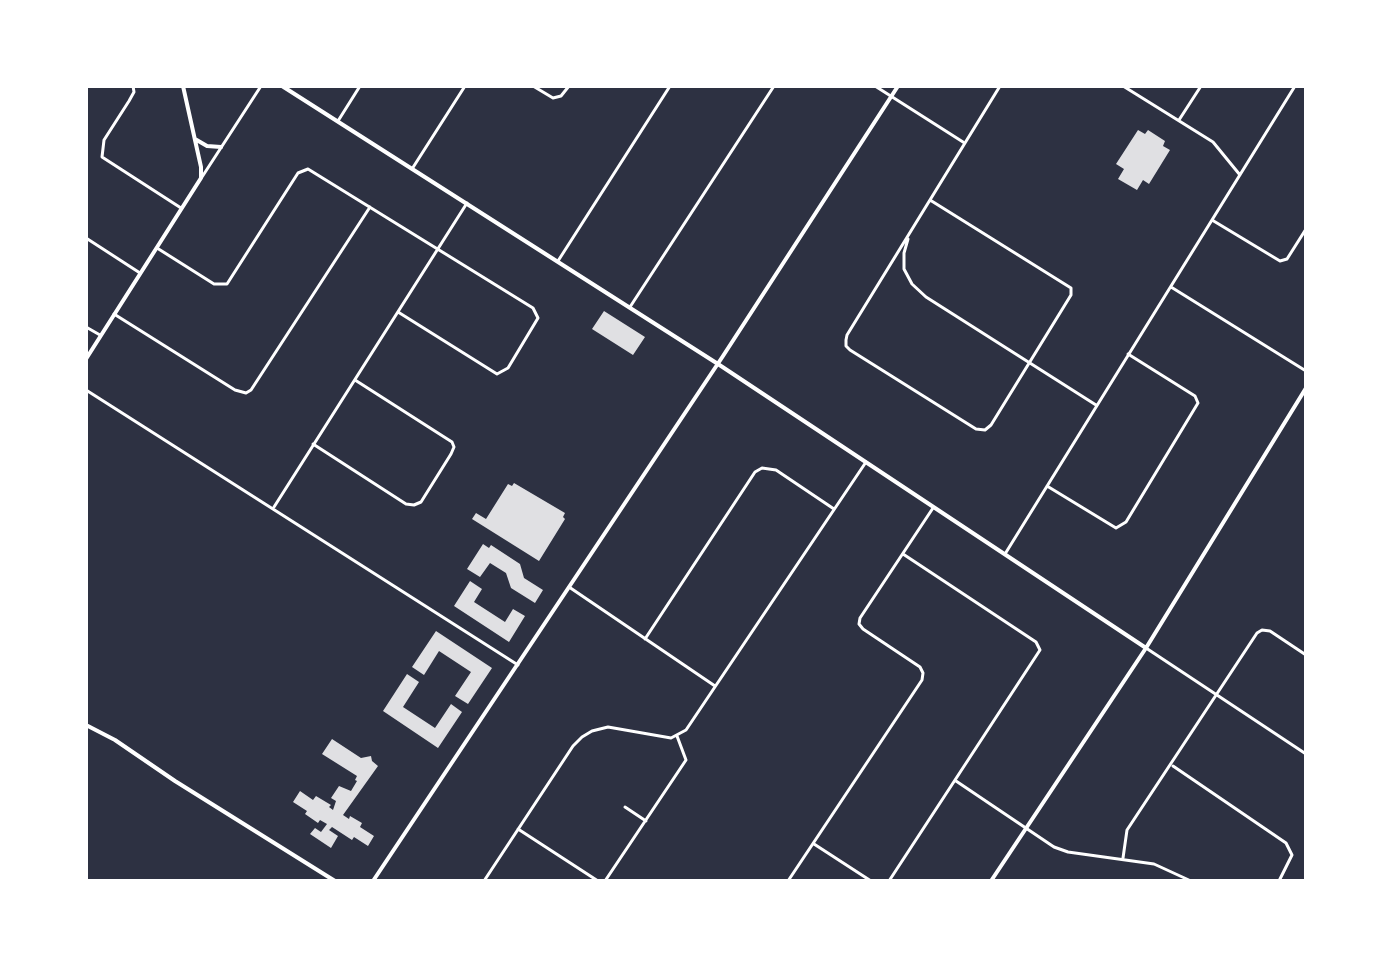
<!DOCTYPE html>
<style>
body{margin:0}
#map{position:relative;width:1392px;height:967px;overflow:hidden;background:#2d3142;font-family:Lora,serif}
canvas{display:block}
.frame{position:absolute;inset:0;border:88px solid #fff;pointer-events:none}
</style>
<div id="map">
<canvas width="1392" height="967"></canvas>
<div class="frame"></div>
</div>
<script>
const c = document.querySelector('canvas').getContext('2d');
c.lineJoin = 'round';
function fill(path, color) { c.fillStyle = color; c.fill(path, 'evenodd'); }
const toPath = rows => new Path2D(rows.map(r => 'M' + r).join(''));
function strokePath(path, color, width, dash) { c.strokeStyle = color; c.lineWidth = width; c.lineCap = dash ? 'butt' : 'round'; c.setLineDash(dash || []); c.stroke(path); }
fill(toPath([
 [1138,130,1145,134,1148,130,1165,141,1163,146,1170,150,1149,184,1143,180,1137,190,1118,179,1124,169,1116,164],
 [604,311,645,337,633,355,592,329],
 [514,483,565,513,563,517,565,519,539,561,472,519,476,513,486,519,508,484,512,486],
 [483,544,489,548,491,545,520,564,524,578,543,590,535,603,511,588,506,573,490,563,480,577,467,569],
 [470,581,482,589,474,602,505,622,513,609,525,616,509,642,454,606],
 [436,631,492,668,468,704,455,696,471,672,439,651,424,675,412,667],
 [407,674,419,682,403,707,435,728,451,704,462,712,438,748,383,711],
 [332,739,361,758,371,756,372,761,378,766,343,815,349,819,350,816,362,823,360,827,374,836,368,846,354,837,352,840,332,827,329,830,338,836,331,848,310,834,315,828,321,832,327,824,320,820,318,823,305,814,307,811,293,802,300,791,313,800,316,796,331,805,329,807,333,810,336,801,331,798,339,786,351,791,357,781,355,780,357,776,322,754]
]), '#e0e0e3');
strokePath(toPath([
 [133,86,134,92,129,101,104,140,102,157,181,208],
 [533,86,553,98,561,96,569,86],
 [875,86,963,142],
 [1123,86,1213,142,1240,175],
 [1179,120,1201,86],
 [338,121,360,86],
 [412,169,465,86],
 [202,177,261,86],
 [930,200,1071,288,1071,295,991,425,985,430,976,429,850,350,846,346,846,340,847,335,1000,86],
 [1212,220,1280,261,1287,259,1306,229],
 [86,238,140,273],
 [908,239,904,253,904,269,912,284,926,297,1096,405],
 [157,248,214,284,227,284,298,173,308,169,533,308,538,318,508,368,497,374,398,312],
 [558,261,670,86],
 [1171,287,1306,371],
 [630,307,774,86],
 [114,314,235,390,246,393,251,390,370,207],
 [86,327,100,335],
 [86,390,518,665],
 [313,444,406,504,414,505,421,502,451,454,454,447,452,442,355,380],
 [1047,486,1116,528,1126,522,1198,403,1195,396,1128,354],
 [274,507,467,203],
 [1005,554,1295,86],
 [569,587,715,686],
 [645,639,755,472,762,468,776,470,834,509],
 [1146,648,1306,754],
 [1173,766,1286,843,1292,855,1279,881],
 [956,781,1054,847,1068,852,1154,864,1191,881],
 [625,807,646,821],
 [518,829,598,881],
 [814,844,871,881],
 [1123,858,1127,830,1257,633,1262,630,1270,631,1306,655],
 [484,881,573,746,582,737,592,731,608,727,671,738,686,730,866,462],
 [605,881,686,760,677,736],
 [788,881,922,680,923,673,920,667,863,629,859,624,860,618,933,508],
 [889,881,1040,650,1036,642,903,554]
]), '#fff', 3);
strokePath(toPath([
 [282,86,718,364,1146,648],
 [195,139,207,146,221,147],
 [86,359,201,178,201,167,183,86],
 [86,725,115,740,175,781,335,881],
 [373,881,723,356,898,86],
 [991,881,1146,648,1306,388]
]), '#fff', 4);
</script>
